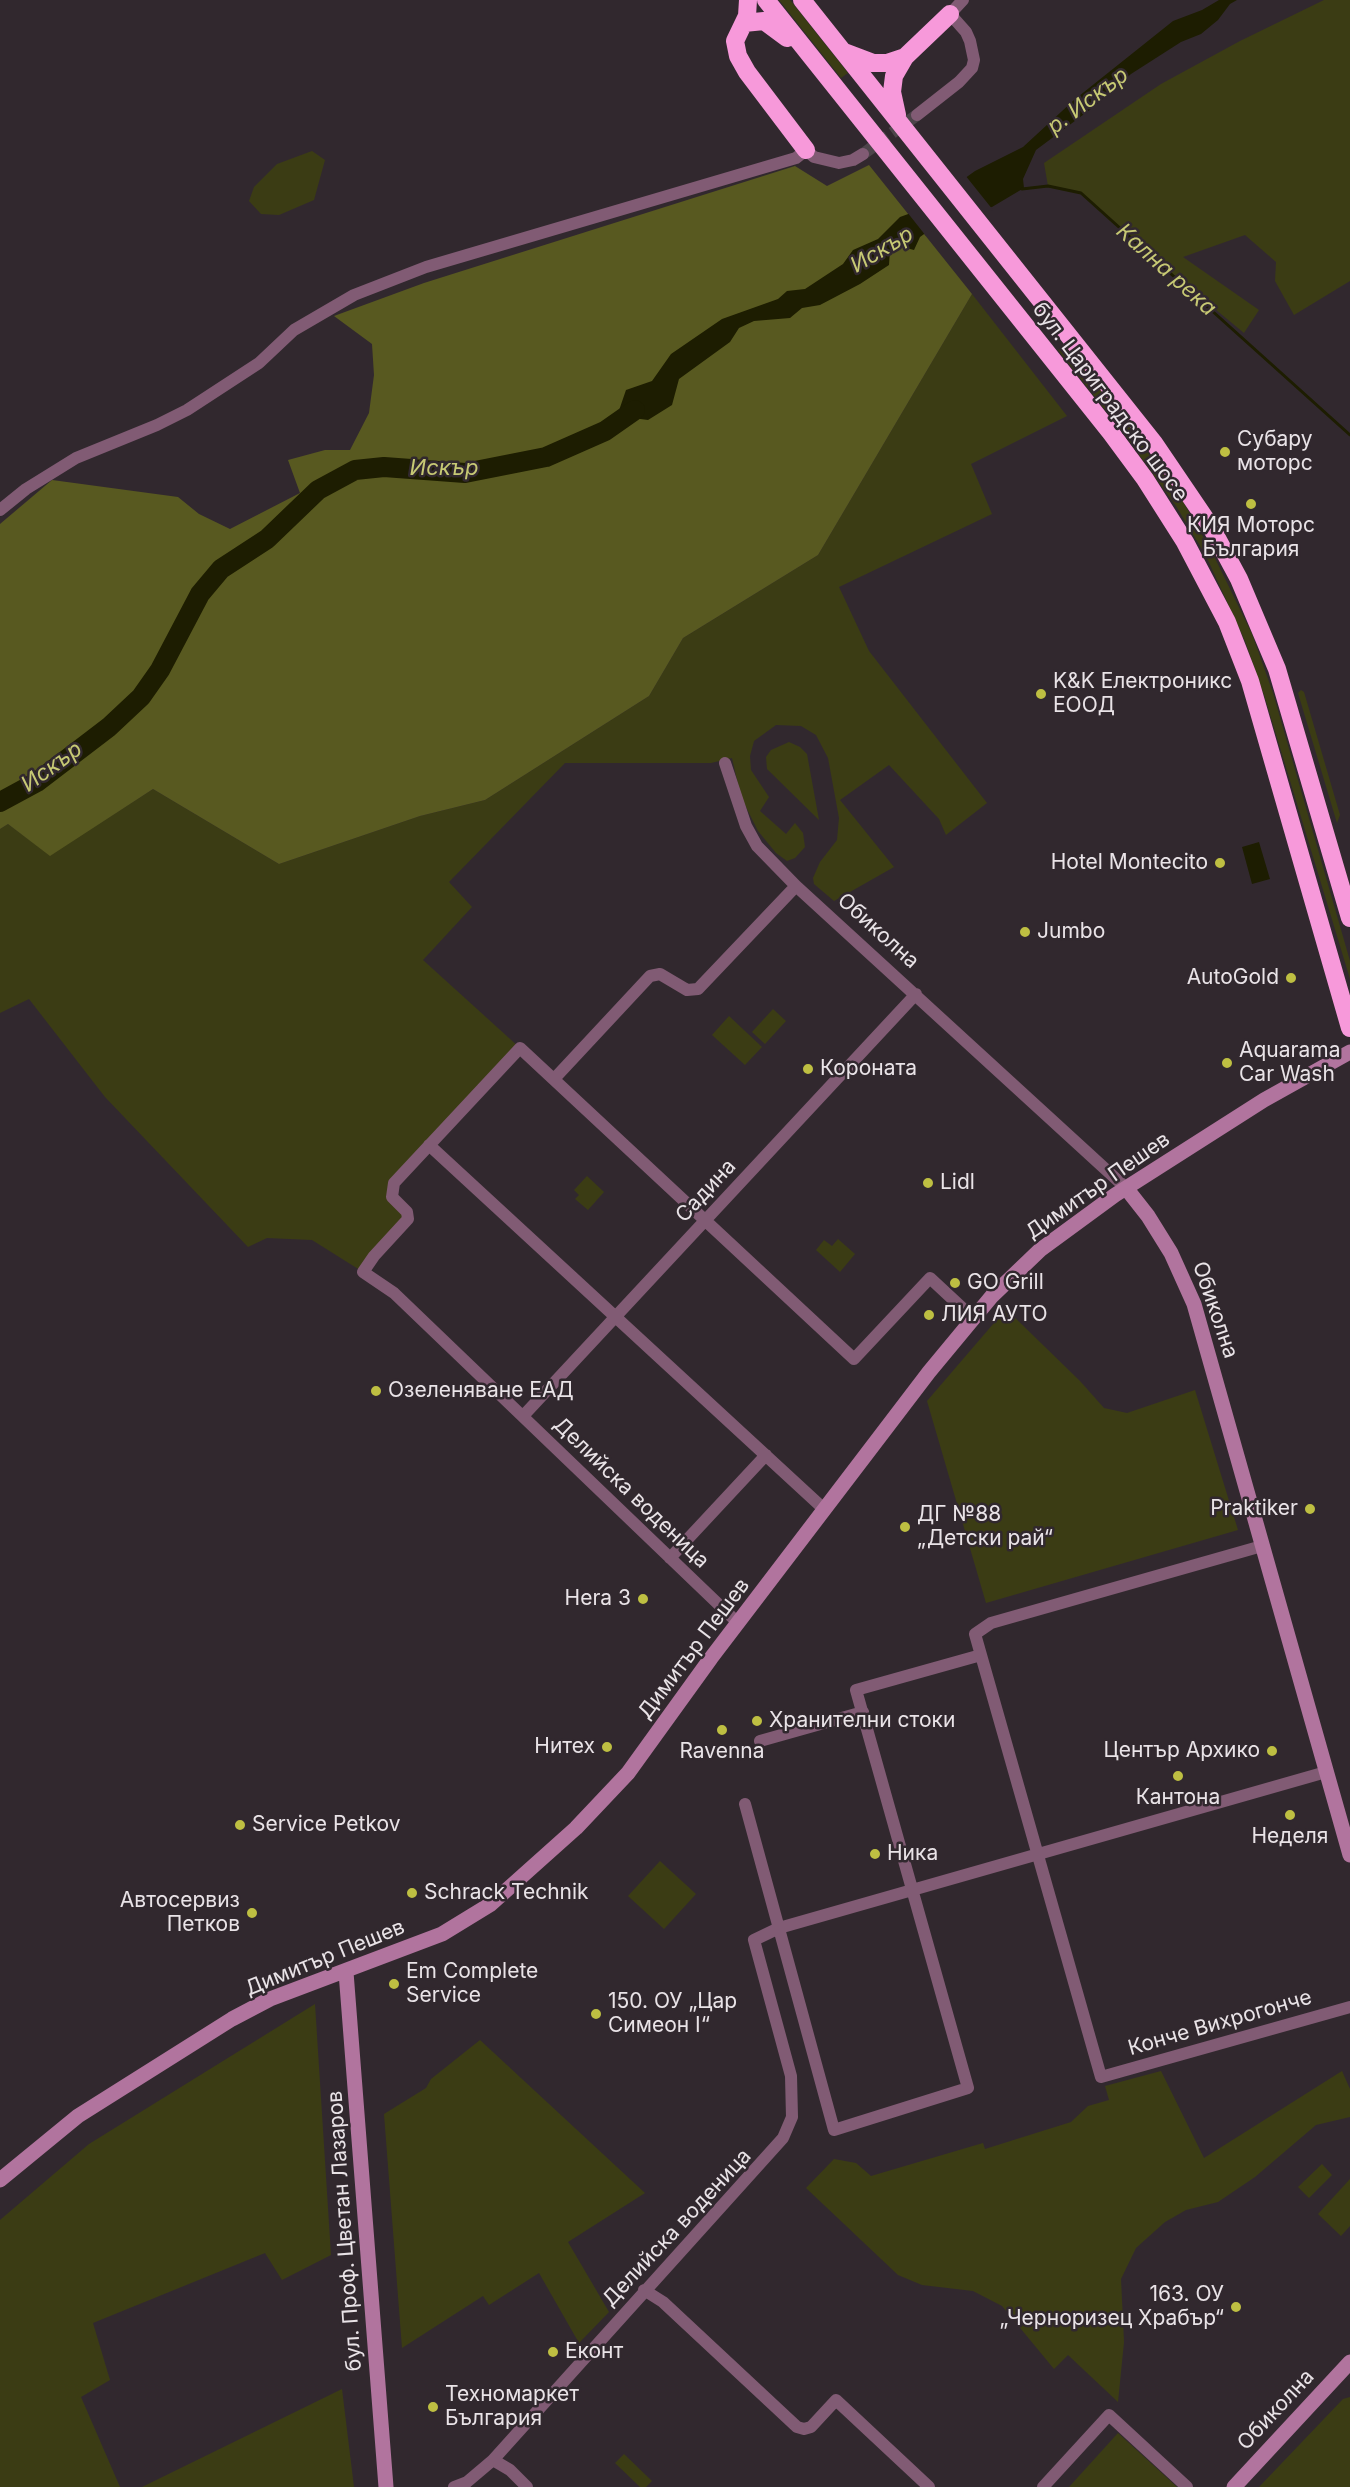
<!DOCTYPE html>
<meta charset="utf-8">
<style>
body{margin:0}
canvas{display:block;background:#31282e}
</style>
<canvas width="1350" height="2487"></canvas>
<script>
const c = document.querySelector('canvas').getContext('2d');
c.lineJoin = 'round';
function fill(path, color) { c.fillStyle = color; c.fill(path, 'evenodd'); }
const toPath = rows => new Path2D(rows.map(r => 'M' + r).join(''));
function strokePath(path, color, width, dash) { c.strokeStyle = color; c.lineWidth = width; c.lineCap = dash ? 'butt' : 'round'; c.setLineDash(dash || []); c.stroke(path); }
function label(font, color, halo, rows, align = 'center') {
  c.font = font + ' Inter,sans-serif'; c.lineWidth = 5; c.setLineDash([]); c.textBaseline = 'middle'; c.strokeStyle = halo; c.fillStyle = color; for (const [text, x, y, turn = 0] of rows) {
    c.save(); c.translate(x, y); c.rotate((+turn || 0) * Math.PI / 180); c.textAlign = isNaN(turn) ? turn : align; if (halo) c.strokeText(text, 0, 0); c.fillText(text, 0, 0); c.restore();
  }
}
fill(toPath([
 [779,0,790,0,848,73,841,78],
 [1324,0,1350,0,1350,281,1294,315,1275,281,1276,262,1245,235,1183,257,1259,310,1244,333,1140,247,1081,193,1048,186,1044,163,1161,84,1240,41],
 [312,151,325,160,314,200,279,215,261,214,249,201,254,187,277,164],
 [972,294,1067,416,971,464,992,514,839,587,869,651,987,803,946,835,939,819,889,765,840,800,894,867,834,901,814,884,813,878,820,862,837,840,839,818,828,758,816,735,801,726,776,725,754,741,750,756,751,770,769,797,760,811,786,834,795,823,803,833,805,847,795,858,787,861,776,853,758,831,741,797,732,758,711,763,565,763,449,882,472,907,423,960,520,1048,394,1183,392,1197,407,1212,363,1272,312,1240,267,1238,248,1247,105,1097,29,999,0,1013,0,829,8,824,50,855,153,789,279,864,420,816,485,800,649,696,683,638,818,555],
 [1065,345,1127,424,1182,500,1212,552,1252,634,1273,693,1350,961,1350,979,1265,698,1245,641,1206,556,1176,506,1121,430,1058,350],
 [1301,690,1304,692,1340,815,1337,823,1298,693],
 [789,742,800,747,807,754,819,820,767,769,766,757,771,750],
 [773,1009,786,1021,765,1044,752,1032],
 [729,1016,762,1047,745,1065,712,1035],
 [587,1176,604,1192,588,1210,575,1199,579,1195,574,1190],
 [838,1239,855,1254,840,1272,816,1250,824,1240,832,1246],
 [1006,1309,1080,1381,1104,1408,1127,1413,1195,1390,1238,1530,986,1603,927,1401],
 [660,1861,696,1894,664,1929,628,1896],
 [315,2004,331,2255,282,2280,265,2253,93,2323,110,2380,81,2397,120,2487,0,2487,0,2220,89,2144],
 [480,2040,645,2193,568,2242,609,2312,579,2343,539,2273,489,2305,483,2296,402,2348,384,2114,426,2088,431,2079],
 [1161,2071,1204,2158,1342,2071,1350,2089,1350,2117,1316,2125,1255,2177,1218,2202,1186,2210,1165,2222,1136,2248,1121,2279,1124,2342,1118,2402,1068,2355,1054,2369,1002,2306,973,2291,922,2285,898,2275,806,2188,834,2159,856,2163,871,2176,983,2143,985,2149,1071,2122,1088,2106,1109,2100,1105,2086],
 [1322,2164,1332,2175,1309,2198,1298,2187],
 [1350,2179,1350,2226,1341,2236,1318,2214],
 [342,2389,354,2487,141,2487,142,2487],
 [1350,2397,1350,2487,1259,2487,1343,2399],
 [1118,2433,1177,2487,1069,2487],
 [624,2454,652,2481,646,2487,640,2487,615,2463]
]), '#3b3c14');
fill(toPath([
 [869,165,972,294,818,555,683,638,649,696,485,800,420,816,279,864,153,789,50,856,8,824,0,829,0,524,52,480,178,497,199,514,230,529,300,493,288,460,325,450,350,450,369,413,374,375,372,344,334,316,424,283,795,166,827,186]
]), '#585920');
fill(toPath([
 [1219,0,1237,0,1230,4,1218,20,1201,34,1181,42,1131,74,1095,106,1036,150,1023,179,1024,188,992,207,949,216,920,237,914,250,899,246,890,250,889,265,860,284,820,305,802,308,790,318,754,321,739,328,730,342,679,379,672,405,648,420,633,418,614,425,626,390,652,381,671,354,722,319,778,299,787,291,805,289,843,264,853,250,878,239,900,217,922,209,975,171,1023,147,1074,100,1173,21,1202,10],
 [1259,842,1270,879,1252,884,1242,847]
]), '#1d1d01');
fill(toPath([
 [965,175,993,210,951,219,926,236,907,212,921,206]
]), '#31282e');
strokePath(toPath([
 [1022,189,1048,186,1081,193,1350,435]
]), '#1d1d01', 3);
strokePath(toPath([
 [0,802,37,782,109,727,141,697,160,670,200,594,221,569,267,539,318,490,355,470,384,467,465,473,546,457,605,431,635,410]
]), '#1d1d01', 20);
strokePath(toPath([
 [863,154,917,115]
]), '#4d444a', 12, [12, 6]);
strokePath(toPath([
 [917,115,959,82,972,68,974,60,970,41,966,32,950,14,963,0],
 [0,510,26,489,76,458,157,425,187,410,259,363,294,330,354,295,426,267,796,158,806,150,814,157,839,163,853,160,863,154],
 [725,763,746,826,757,846,796,886,1126,1188],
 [554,1079,650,976,660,974,687,990,698,989,796,886],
 [429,1145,825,1510],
 [524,1415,916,994],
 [1262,1546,991,1623,975,1634,1101,2077,1350,2007],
 [670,1558,766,1455],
 [738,1623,394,1293,363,1272,374,1256,408,1219,407,1212,392,1197,394,1183,520,1048,854,1359,930,1278,973,1318],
 [760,1741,863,1712],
 [745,1804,834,2130,968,2088,856,1690,981,1655],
 [644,2290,663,2302,797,2427,804,2429,811,2427,836,2400,929,2487],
 [493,2460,510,2470,527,2487],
 [454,2487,467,2482,493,2460,783,2138,792,2117,791,2076,754,1940,779,1928,1326,1772],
 [1043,2487,1109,2415,1187,2487]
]), '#815b74', 12);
strokePath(toPath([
 [1126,1188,1148,1216,1171,1253,1194,1304,1350,1855],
 [346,1972,386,2487],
 [0,2180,78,2116,232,2019,270,1999,442,1934,491,1904,576,1828,628,1773,711,1658,929,1372,992,1296,1040,1250,1115,1195,1264,1100,1350,1052],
 [1234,2487,1350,2362]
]), '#b1749e', 15);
strokePath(toPath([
 [748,0,747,16,735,41,738,56,747,72,806,150],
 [766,0,1111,433,1145,479,1185,542,1227,622,1250,681,1350,1028],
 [802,0,1154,443,1211,527,1239,579,1277,669,1350,918],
 [744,23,764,21,787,38],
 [844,52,873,63,887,63,905,57],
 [897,115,892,92,894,76,905,57,950,14]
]), '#f799da', 18);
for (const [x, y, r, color] of [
 [1225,452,6,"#bebf42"],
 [1251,504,6,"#bebf42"],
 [1041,694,6,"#bebf42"],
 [1220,863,6,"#bebf42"],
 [1025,932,6,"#bebf42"],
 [1291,978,6,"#bebf42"],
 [1227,1063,6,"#bebf42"],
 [808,1069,6,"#bebf42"],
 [928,1183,6,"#bebf42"],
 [955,1283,6,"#bebf42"],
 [929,1315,6,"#bebf42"],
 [376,1391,6,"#bebf42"],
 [1310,1509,6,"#bebf42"],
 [905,1527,6,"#bebf42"],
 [643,1599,6,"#bebf42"],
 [757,1721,6,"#bebf42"],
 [722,1730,6,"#bebf42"],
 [607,1747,6,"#bebf42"],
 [1272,1751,6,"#bebf42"],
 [1178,1776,6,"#bebf42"],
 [1290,1815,6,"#bebf42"],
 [240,1825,6,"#bebf42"],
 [875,1854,6,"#bebf42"],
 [412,1893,6,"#bebf42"],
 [252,1913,6,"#bebf42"],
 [394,1984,6,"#bebf42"],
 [596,2014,6,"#bebf42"],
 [1236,2307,6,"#bebf42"],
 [553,2352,6,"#bebf42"],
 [433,2407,6,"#bebf42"]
]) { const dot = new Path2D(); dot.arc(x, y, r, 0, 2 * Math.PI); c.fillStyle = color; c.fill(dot); strokePath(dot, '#31282e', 2); }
label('21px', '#e9e3e7', '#31282e', [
 ["бул. Цариградско шосе",1110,402,53],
 ["Обиколна",878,931,42],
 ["Димитър Пешев",1098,1186,-35],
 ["Садина",706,1191,-47],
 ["Обиколна",1215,1310,71],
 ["Делийска воденица",631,1493,44],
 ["Димитър Пешев",694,1649,-53],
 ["Димитър Пешев",325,1958,-22],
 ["Конче Вихрогонче",1220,2023,-16],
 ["Делийска воденица",677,2228,-47],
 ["бул. Проф. Цветан Лазаров",345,2231,-94],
 ["Обиколна",1276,2410,-47]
]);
label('21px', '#e9e3e7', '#31282e', [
 ["Субару",1237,440],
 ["моторс",1237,464],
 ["КИЯ Моторс",1251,526,"center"],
 ["България",1251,550,"center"],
 ["K&K Електроникс",1053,682],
 ["ЕООД",1053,706],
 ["Hotel Montecito",1208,863,"right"],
 ["Jumbo",1037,932],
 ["AutoGold",1279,978,"right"],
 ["Aquarama",1239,1051],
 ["Car Wash",1239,1075],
 ["Короната",820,1069],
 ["Lidl",940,1183],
 ["GO Grill",967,1283],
 ["ЛИЯ АУТО",941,1315],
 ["Озеленяване ЕАД",388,1391],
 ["Praktiker",1298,1509,"right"],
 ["ДГ №88",917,1515],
 ["„Детски рай“",917,1539],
 ["Hera 3",631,1599,"right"],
 ["Хранителни стоки",769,1721],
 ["Нитех",595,1747,"right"],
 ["Център Архико",1260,1751,"right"],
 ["Ravenna",722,1752,"center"],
 ["Кантона",1178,1798,"center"],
 ["Service Petkov",252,1825],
 ["Неделя",1290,1837,"center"],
 ["Ника",887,1854],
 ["Schrack Technik",424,1893],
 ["Автосервиз",240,1901,"right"],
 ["Петков",240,1925,"right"],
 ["Em Complete",406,1972],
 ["Service",406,1996],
 ["150. ОУ „Цар",608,2002],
 ["Симеон I“",608,2026],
 ["163. ОУ",1224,2295,"right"],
 ["„Черноризец Храбър“",1224,2319,"right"],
 ["Еконт",565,2352],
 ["Техномаркет",445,2395],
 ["България",445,2419]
], 'left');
label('italic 22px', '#c7c974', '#31282e', [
 ["р. Искър",1088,101,-37],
 ["Искър",882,250,-31],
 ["Кална река",1166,270,42],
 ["Искър",444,468],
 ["Искър",52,767,-36]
]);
</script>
